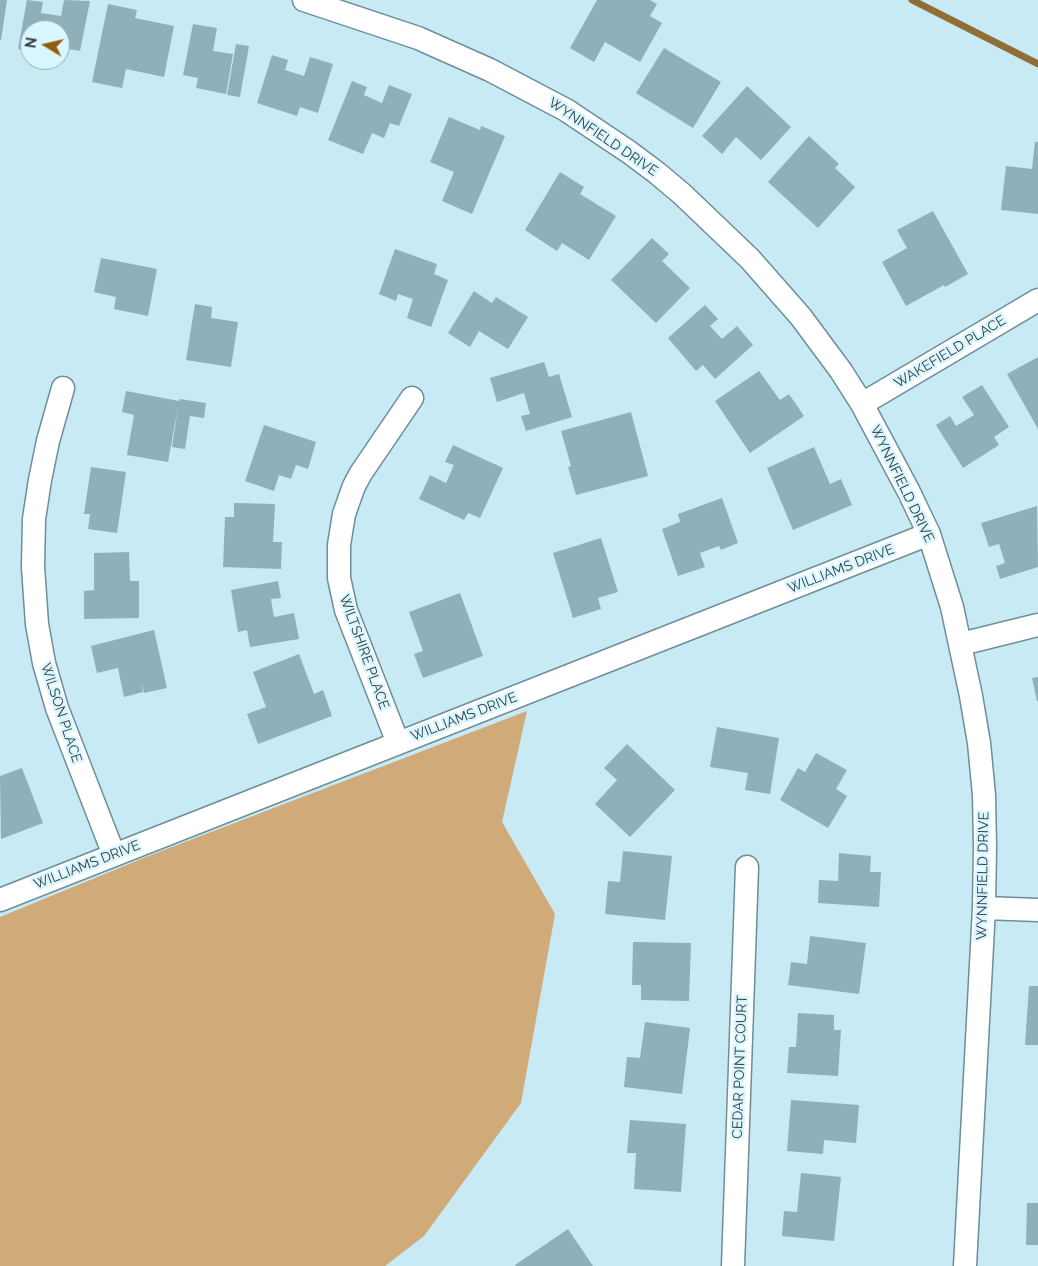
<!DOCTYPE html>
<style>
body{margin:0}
#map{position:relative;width:1038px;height:1266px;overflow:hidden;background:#c7eaf4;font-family:Raleway,sans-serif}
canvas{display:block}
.north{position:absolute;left:20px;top:20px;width:50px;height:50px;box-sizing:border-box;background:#daf6fe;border:1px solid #96acb2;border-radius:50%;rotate:279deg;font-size:14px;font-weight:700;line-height:20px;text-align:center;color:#2f3c40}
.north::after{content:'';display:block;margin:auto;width:18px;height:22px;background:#91600e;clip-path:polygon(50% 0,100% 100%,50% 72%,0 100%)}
</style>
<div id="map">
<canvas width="1038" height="1266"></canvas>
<div class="north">N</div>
</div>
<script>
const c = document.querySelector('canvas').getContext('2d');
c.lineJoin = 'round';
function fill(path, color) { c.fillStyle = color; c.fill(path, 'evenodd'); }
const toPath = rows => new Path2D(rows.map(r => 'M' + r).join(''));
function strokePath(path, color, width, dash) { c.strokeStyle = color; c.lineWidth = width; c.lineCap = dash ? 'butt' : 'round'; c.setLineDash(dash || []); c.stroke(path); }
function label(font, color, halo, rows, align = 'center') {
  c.font = font + ' Raleway,sans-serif'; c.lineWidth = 5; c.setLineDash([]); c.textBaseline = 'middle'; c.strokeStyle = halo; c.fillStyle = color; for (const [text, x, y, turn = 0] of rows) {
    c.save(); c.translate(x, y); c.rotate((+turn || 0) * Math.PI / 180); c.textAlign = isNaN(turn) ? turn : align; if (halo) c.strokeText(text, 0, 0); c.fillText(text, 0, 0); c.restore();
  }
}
fill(toPath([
 [527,711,502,822,555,914,521,1103,424,1236,385,1266,0,1266,0,917,151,855]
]), '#d0aa79');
strokePath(toPath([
 [912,0,1038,64]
]), '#906e36', 7);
fill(toPath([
 [0,0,7,0,1,40,0,40],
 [27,0,43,2,41,13,61,16,64,0,90,1,80,51,63,48,60,56,60,30,30,30,30,51,18,49],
 [597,0,650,0,657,4,650,16,662,23,640,62,605,42,594,62,570,48],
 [108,4,137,10,135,18,174,26,164,77,126,69,122,88,92,82],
 [193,24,217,28,213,51,233,54,226,94,196,88,198,78,183,75],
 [236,44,249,46,240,97,227,95],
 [664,48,721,82,693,128,636,93],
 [272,55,288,60,285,70,304,76,310,57,333,64,318,113,300,107,297,116,257,103],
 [352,81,367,87,364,95,382,103,389,85,412,94,399,126,390,123,384,138,372,133,363,154,328,140],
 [747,86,791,127,761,160,736,137,722,154,702,136],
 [449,117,480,130,481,126,505,136,472,214,442,201,454,172,430,162],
 [809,136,839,164,835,168,855,187,818,228,768,182],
 [1035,142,1038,142,1038,214,1001,210,1006,166,1032,169],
 [560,172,584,187,580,194,616,216,589,260,562,243,557,251,525,230],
 [933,211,968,274,945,287,944,285,906,306,882,262,907,248,897,230],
 [652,238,669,254,662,261,690,288,656,323,611,280],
 [395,249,437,264,434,274,448,280,431,327,407,318,413,299,398,294,396,301,379,294],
 [101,258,157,269,148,316,114,309,116,297,94,292],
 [474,291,492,303,496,297,528,317,508,349,479,331,470,347,448,333],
 [195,304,212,307,211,318,238,322,231,367,186,360],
 [705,305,718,319,710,326,722,339,737,326,753,345,715,379,703,365,696,371,668,338],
 [1038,357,1038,429,1007,374],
 [544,362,549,377,559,374,572,417,526,431,521,416,530,414,524,393,497,402,490,378],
 [759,371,780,400,789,394,804,416,750,453,715,401],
 [982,385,1009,427,994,437,999,445,963,468,936,425,950,416,956,426,974,415,962,397],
 [126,391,179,401,180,399,206,403,204,418,190,416,185,449,172,447,178,407,168,462,127,455,134,415,122,412],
 [631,412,648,476,576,495,568,467,571,466,561,431],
 [264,425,316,442,308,469,296,465,291,479,279,475,274,491,245,481],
 [453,445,503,468,480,518,468,513,464,520,419,499,430,475,446,483,454,465,445,462],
 [814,447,830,484,841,479,852,505,793,530,767,468],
 [91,467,126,472,117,533,88,529,90,514,84,514],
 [722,498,738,543,721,550,719,546,700,553,705,567,678,576,662,529,680,522,678,514],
 [234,503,275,504,273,542,282,542,281,569,223,567,225,517,234,517],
 [1037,506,1038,567,1000,579,996,566,1005,563,999,544,989,547,981,523],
 [601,538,618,592,598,598,601,609,573,618,553,553],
 [129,552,130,581,139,581,139,618,84,619,84,591,94,590,94,553],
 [278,581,281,598,271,599,274,617,294,613,299,639,250,647,247,630,238,632,231,590],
 [460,593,483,656,423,678,414,654,423,651,409,612],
 [154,630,167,688,144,693,142,683,143,692,124,697,118,668,97,673,91,646],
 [299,654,314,694,323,690,332,716,258,744,247,714,266,707,253,672],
 [1038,677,1038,701,1037,701,1032,678],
 [717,727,779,738,770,794,745,790,748,773,710,767],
 [627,744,675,790,630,837,595,804,617,780,604,768],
 [816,753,847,770,836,789,847,796,828,828,780,800,798,768,805,772],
 [22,768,43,823,1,839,0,776],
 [623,851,672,856,665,920,605,914,608,881,620,882],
 [839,853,871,856,870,872,881,872,879,907,818,903,819,880,838,881],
 [810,936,866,943,859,994,788,985,791,962,807,964],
 [633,942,691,943,689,1001,641,1000,641,985,632,985],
 [1029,986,1038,986,1038,1045,1025,1045],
 [798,1013,834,1015,834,1030,841,1030,838,1076,787,1073,789,1047,796,1047],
 [645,1022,690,1028,682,1094,624,1087,627,1057,640,1058],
 [791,1100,859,1105,856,1143,824,1140,823,1154,787,1151],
 [630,1120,686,1124,681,1192,634,1189,636,1153,627,1153],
 [801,1173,841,1177,834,1241,782,1236,784,1211,797,1212],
 [1027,1203,1038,1203,1038,1245,1026,1245],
 [568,1229,593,1266,516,1266,515,1265]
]), '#8fb0ba');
const street = toPath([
 [304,0,418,38,490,70,566,110,629,152,657,173,682,194,750,259,801,317,841,371,862,404,909,492,929,534,952,607,971,696,979,743,984,795,985,847,984,908,965,1266],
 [63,388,48,441,40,480,34,519,33,567,37,624,44,663,57,708,114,855],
 [862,404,1038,300],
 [961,644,1038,625],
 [398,743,346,610,339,578,339,545,344,514,354,486,361,473,412,398],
 [0,900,929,534],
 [984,908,1038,910],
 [733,1266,747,867]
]);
strokePath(street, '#6e8e98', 25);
strokePath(street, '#fff', 22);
label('14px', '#2f3c40', '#daf6fe', [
 ["WYNNFIELD DRIVE",603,137,34],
 ["WAKEFIELD PLACE",950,352,-31],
 ["WYNNFIELD DRIVE",902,484,64],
 ["WILLIAMS DRIVE",841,569,-21],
 ["WILTSHIRE PLACE",364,652,70],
 ["WILSON PLACE",61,713,72],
 ["WILLIAMS DRIVE",464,717,-21],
 ["WILLIAMS DRIVE",87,865,-21],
 ["WYNNFIELD DRIVE",983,876,-89],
 ["CEDAR POINT COURT",740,1067,-88]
]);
</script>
